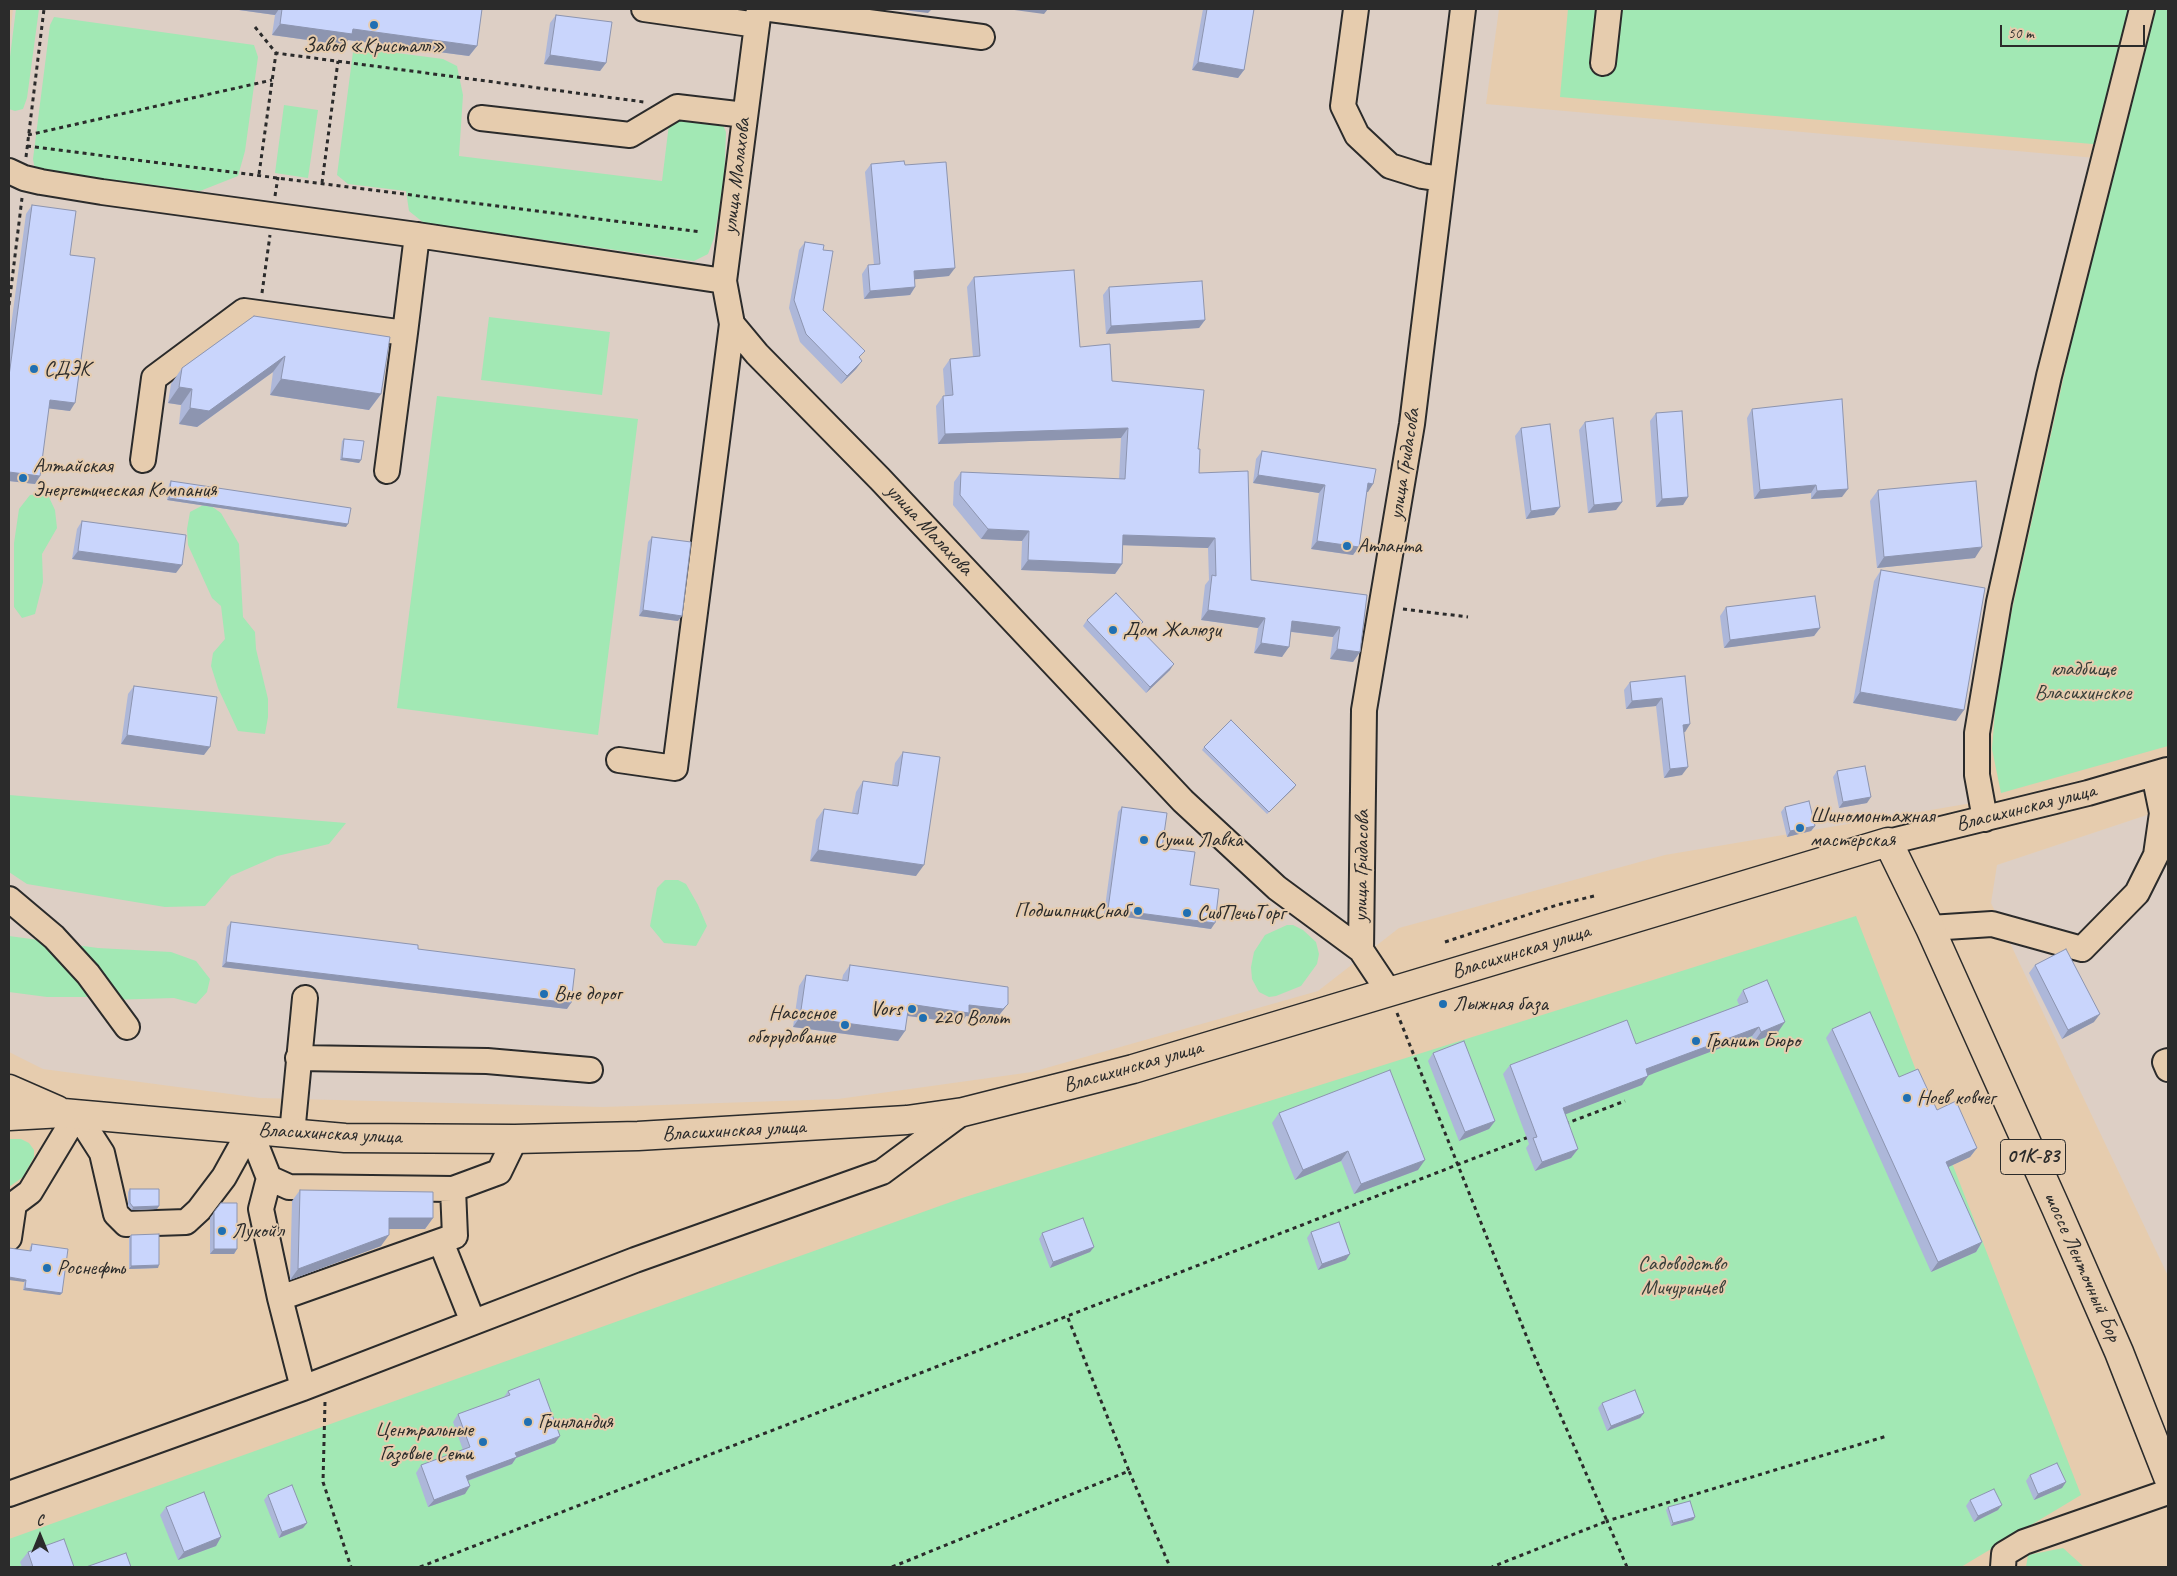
<!DOCTYPE html>
<meta charset="utf-8">
<style>
body{margin:0}
#map{position:relative;width:2177px;height:1576px;overflow:hidden;background:#e6ccae;font-family:Caveat,sans-serif}
canvas{display:block}
.frame{position:absolute;inset:0;border:10px solid #2b2b2b;pointer-events:none}
.north{position:absolute;left:15px;top:1511px;width:50px;height:50px;-webkit-text-stroke:4px #e6ccae;paint-order:stroke;rotate:0deg;font-size:14px;font-weight:700;line-height:20px;text-align:center;color:#2b2b2b}
.north::after{content:'';display:block;margin:auto;width:18px;height:22px;background:#2b2b2b;clip-path:polygon(50% 0,100% 100%,50% 72%,0 100%)}
.scale{position:absolute;left:2000px;top:25px;width:145px;height:22px;box-sizing:border-box;border:2px solid #2b2b2b;border-top:0;padding-left:6px;font-size:15px;line-height:18px;white-space:nowrap;color:#2b2b2b;-webkit-text-stroke:4px #e6ccae;paint-order:stroke}
</style>
<div id="map">
<canvas width="2177" height="1576"></canvas>
<div class="frame"></div>
<div class="north">С</div>
<div class="scale">50 m</div>
</div>
<script>
const c = document.querySelector('canvas').getContext('2d');
c.lineJoin = 'round';
function fill(path, color) { c.fillStyle = color; c.fill(path, 'evenodd'); }
const toPath = rows => new Path2D(rows.map(r => 'M' + r).join(''));
function strokePath(path, color, width, dash) { c.strokeStyle = color; c.lineWidth = width; c.lineCap = dash ? 'butt' : 'round'; c.setLineDash(dash || []); c.stroke(path); }
function label(font, color, halo, rows, align = 'center') {
  c.font = font + ' Caveat,sans-serif'; c.lineWidth = 4; c.setLineDash([]); c.textBaseline = 'middle'; c.strokeStyle = halo; c.fillStyle = color; for (const [text, x, y, turn = 0] of rows) {
    c.save(); c.translate(x, y); c.rotate((+turn || 0) * Math.PI / 180); c.textAlign = isNaN(turn) ? turn : align; if (halo) c.strokeText(text, 0, 0); c.fillText(text, 0, 0); c.restore();
  }
}
fill(toPath([
 [13,9,1499,9,1486,104,2096,158,1972,803,1665,855,1399,928,1318,991,1032,1072,838,1099,603,1107,260,1098,43,1069,9,1052,9,43],
 [2168,808,2168,1276,1991,903,1997,865]
]), '#ddcfc5');
fill(toPath([
 [16,9,39,9,27,98,23,109,15,111,9,109,9,65],
 [1568,9,2168,9,2168,746,2001,793,1992,749,1998,673,2115,146,1560,97],
 [54,17,254,45,258,57,245,151,238,176,200,191,35,170,33,159,50,25],
 [359,48,443,59,457,66,463,95,459,156,662,181,670,116,722,123,726,132,724,184,714,238,708,254,694,261,424,223,409,211,406,191,348,184,337,175,353,52],
 [284,105,318,110,308,178,275,173],
 [489,317,610,332,602,395,481,380],
 [437,396,638,419,598,735,397,708],
 [47,493,55,510,57,528,42,554,43,582,35,614,22,618,14,607,14,543,19,509,30,495],
 [207,503,221,513,239,544,243,617,255,632,256,649,268,699,268,717,265,734,238,731,218,688,211,666,213,653,225,639,221,606,212,598,188,545,187,529,190,512],
 [9,795,346,823,329,844,277,856,231,876,205,906,165,907,27,884,9,872],
 [665,880,678,880,686,884,698,905,707,926,696,946,664,943,650,926,657,888],
 [1856,916,2081,1495,1961,1567,9,1567,9,1539,962,1198],
 [1287,925,1293,925,1303,930,1316,942,1319,954,1317,964,1301,986,1276,996,1269,997,1259,992,1252,979,1251,967,1254,952,1265,935],
 [9,936,98,948,171,952,196,961,210,979,207,992,196,1004,174,998,110,1000,89,997,47,997,9,992],
 [9,1139,21,1139,29,1143,34,1150,34,1157,23,1177,9,1187],
 [2063,1548,2084,1567,2026,1567,2028,1555]
]), '#a2e8b4');
const minor = toPath([
 [644,9,757,25],
 [759,9,724,281,732,324,757,354,880,479,1183,801,1277,888,1361,950,1389,992],
 [770,9,982,37],
 [1356,9,1343,106,1357,135,1390,166,1422,176,1442,179],
 [1603,63,1609,9],
 [481,118,630,135,677,107,745,115],
 [9,171,24,178,41,182,102,192,417,235,724,281],
 [143,460,154,378,244,311,405,333,417,235],
 [387,471,405,333],
 [619,760,675,768,732,324],
 [1985,819,1977,775,1977,733,1999,602,2049,376,2142,9],
 [1888,842,2088,793,2167,770],
 [9,899,54,937,88,974,127,1027],
 [1930,928,1992,924,2082,949,2137,893,2156,855,2162,813,2154,774],
 [1361,950,1364,710,1412,424,1463,9],
 [298,1058,487,1061,590,1070],
 [2168,1061,2165,1062,2168,1069],
 [250,1130,269,1178,261,1209,280,1298,303,1388],
 [292,1134,305,998],
 [269,1178,289,1187,453,1189,499,1172,515,1139],
 [9,1204,14,1204,30,1192,77,1114,102,1153,116,1214,126,1224,186,1222,199,1210,224,1177,250,1130],
 [9,1238,14,1204],
 [441,1242,473,1322],
 [280,1298,455,1236,453,1189],
 [9,1494,303,1388,635,1260,882,1172,963,1112],
 [2003,1567,2004,1554,2024,1542,2168,1492]
]);
const highway = toPath([
 [9,1089,57,1110],
 [9,1116,63,1113,345,1138,515,1139,638,1136,907,1120,963,1112,1133,1069,1888,842,1930,928,2056,1208,2119,1352,2168,1477]
]);
strokePath(minor, '#2b2b2b', 28);
strokePath(highway, '#2b2b2b', 31);
strokePath(toPath([
 [255,27,276,53,644,102],
 [28,135,272,80],
 [27,146,701,232],
 [26,157,44,9],
 [259,174,276,53],
 [322,183,338,61],
 [275,196,278,177],
 [262,293,270,235],
 [9,305,22,198],
 [1403,609,1468,617],
 [1445,942,1557,905,1594,896],
 [1397,1013,1534,1355,1607,1521,1492,1567],
 [1565,1124,1625,1101],
 [1068,1318,1129,1471],
 [325,1402,323,1482,351,1567],
 [420,1567,1529,1137],
 [892,1567,1129,1471,1170,1567],
 [1627,1567,1607,1521,1887,1436]
]), '#2b2b2b', 3, [4, 4]);
strokePath(minor, '#e6ccae', 24);
strokePath(highway, '#e6ccae', 28);
fill(toPath([
 [232,9,482,9,477,46,469,56,348,40,344,45,272,35,275,15],
 [1203,9,1254,9,1244,70,1238,78,1192,70],
 [556,15,606,63,600,71,544,64,550,23],
 [871,164,905,165,949,276,915,279,915,287,910,295,864,299,862,274,868,265,874,265,865,172],
 [32,205,70,255,70,411,49,408,35,484,9,481,9,341,26,214],
 [805,242,823,250,823,310,862,361,856,369,841,384,800,342,789,308,799,250],
 [974,277,1080,347,1112,381,1198,449,1199,473,1251,580,1367,595,1360,652,1353,662,1330,659,1333,637,1291,632,1282,657,1254,653,1258,628,1201,620,1205,585,1209,580,1208,548,1123,545,1122,564,1115,574,1021,570,1022,541,981,539,953,505,954,482,961,472,1119,479,1121,438,938,444,936,406,943,396,945,396,943,369,950,359,973,357,967,287],
 [1109,287,1205,320,1199,328,1106,334,1103,295],
 [254,316,381,394,369,410,270,395,273,372,197,427,179,424,181,405,168,403,171,384,182,368],
 [1752,409,1842,497,1811,499,1811,493,1754,499,1747,418],
 [1656,413,1688,497,1683,505,1656,507,1650,421],
 [1585,422,1622,502,1616,510,1588,513,1579,430],
 [1521,428,1560,507,1554,515,1526,519,1515,436],
 [344,439,361,460,359,463,340,460,342,441],
 [1262,451,1373,484,1367,492,1359,547,1353,555,1311,549,1319,493,1253,483,1256,459],
 [171,481,346,527,167,500,169,484],
 [1878,490,1975,558,1877,568,1870,501],
 [82,521,176,573,72,559,77,529],
 [652,537,678,621,639,616,648,542],
 [1881,570,1956,721,1853,703,1874,581],
 [1726,607,1820,628,1814,636,1724,648,1720,616],
 [1087,620,1139,628,1170,670,1146,693,1083,626],
 [1685,676,1690,724,1685,732,1684,732,1682,775,1664,778,1656,706,1626,709,1624,690,1630,682],
 [134,686,204,755,121,744,128,694],
 [1204,747,1296,785,1267,814,1202,750],
 [903,752,916,876,810,861,816,820,824,809,852,813,856,792,863,781,892,785,895,763],
 [1837,771,1867,803,1839,808,1833,777],
 [1122,807,1162,848,1190,885,1211,929,1104,914,1118,812],
 [1785,807,1815,826,1811,831,1787,837,1781,812],
 [231,922,418,949,567,1009,222,967,227,927],
 [850,965,1008,1004,996,1019,966,1016,961,1023,907,1016,905,1031,898,1041,793,1027,799,986,806,975,842,980,843,975],
 [2035,965,2094,1022,2062,1039,2029,973],
 [1743,990,1778,1032,1754,1042,1752,1036,1648,1075,1642,1085,1565,1114,1578,1149,1571,1158,1535,1171,1526,1148,1529,1144,1503,1074,1510,1065,1636,1044,1739,1005,1737,1000],
 [1832,1029,1899,1077,1937,1110,1977,1148,1970,1157,1948,1167,1982,1242,1976,1252,1931,1272,1826,1038],
 [1433,1053,1495,1121,1489,1129,1459,1141,1428,1061],
 [1279,1113,1418,1170,1354,1194,1341,1161,1295,1180,1272,1123],
 [130,1189,159,1206,157,1209,132,1210,128,1206,128,1192],
 [300,1190,433,1218,425,1229,389,1229,381,1246,290,1280,292,1201],
 [221,1203,237,1249,234,1254,210,1254,210,1218],
 [1311,1232,1346,1260,1318,1270,1307,1238],
 [1042,1233,1094,1247,1090,1252,1050,1268,1039,1239],
 [131,1235,158,1268,129,1269,129,1238],
 [32,1244,62,1293,60,1295,23,1290,30,1247],
 [508,1391,555,1443,516,1458,512,1464,468,1481,465,1494,428,1507,416,1473,421,1465,463,1450,453,1422,458,1414,504,1397],
 [1602,1403,1644,1413,1640,1418,1607,1431,1598,1408],
 [2030,1475,2066,1482,2062,1488,2034,1500,2026,1481],
 [268,1495,307,1523,303,1528,279,1538,264,1500],
 [1970,1500,1998,1510,1974,1522,1966,1506],
 [166,1507,221,1537,216,1546,178,1560,160,1515],
 [1668,1507,1695,1517,1693,1520,1671,1526,1666,1510],
 [28,1552,74,1567,22,1567,20,1562]
]), '#adb7d9');
fill(toPath([
 [232,9,279,9,275,15],
 [894,9,932,9,928,13],
 [1007,9,1048,9,1044,14],
 [280,24,353,29,477,46,469,56,348,40,344,45,272,35],
 [550,55,606,63,600,71,544,64],
 [1198,62,1244,70,1238,78,1192,70],
 [955,268,949,276,908,280,914,271],
 [915,287,910,295,864,299,870,291],
 [1205,320,1199,328,1106,334,1111,326],
 [285,356,273,372,197,427,179,424,190,408],
 [862,361,856,369,841,384,847,376],
 [281,379,381,394,369,410,270,395],
 [179,387,192,389,181,405,168,403],
 [50,400,75,403,70,411,45,408],
 [1128,428,1121,438,938,444,945,434],
 [342,458,361,460,359,463,340,460],
 [9,472,40,476,35,484,9,481],
 [1258,475,1325,485,1319,493,1253,483],
 [1368,483,1373,484,1368,492,1362,492],
 [1816,485,1811,493,1754,499,1760,490],
 [1848,489,1842,497,1811,499,1817,491],
 [1688,497,1683,505,1656,507,1662,499],
 [169,498,348,524,346,527,167,500],
 [1622,502,1616,510,1588,513,1594,505],
 [1560,507,1554,515,1526,519,1531,511],
 [988,529,1029,531,1022,541,981,539],
 [1123,535,1215,538,1208,548,1116,545],
 [1317,541,1359,547,1353,555,1311,549],
 [1982,547,1975,558,1877,568,1884,557],
 [78,551,182,565,176,573,72,559],
 [1028,560,1122,564,1115,574,1021,570],
 [643,610,682,616,678,621,639,616],
 [1208,610,1265,618,1258,628,1201,620],
 [1292,621,1340,627,1333,637,1285,631],
 [1820,628,1814,636,1724,648,1730,640],
 [1261,643,1289,647,1282,657,1254,653],
 [1337,649,1360,652,1353,662,1330,659],
 [1174,664,1170,670,1146,693,1150,687],
 [1860,692,1964,710,1956,721,1853,703],
 [1662,698,1656,706,1626,709,1632,701],
 [1690,724,1685,732,1677,733,1683,725],
 [127,735,210,747,204,755,121,744],
 [1688,767,1682,775,1664,778,1670,769],
 [1296,785,1294,788,1267,814],
 [1871,797,1867,803,1839,808,1843,802],
 [1815,826,1811,831,1787,837,1790,831],
 [818,850,924,865,916,876,810,861],
 [1108,909,1215,923,1211,929,1104,914],
 [226,962,571,1003,567,1009,222,967],
 [909,1004,969,1005,1008,1004,996,1019,966,1016,961,1023,901,1015],
 [2100,1014,2094,1022,2062,1039,2068,1030],
 [800,1017,905,1031,898,1041,793,1027],
 [1785,1022,1778,1032,1754,1042,1761,1032],
 [1759,1027,1752,1036,1639,1079,1646,1069],
 [1648,1076,1642,1085,1556,1118,1563,1108],
 [1495,1121,1489,1129,1459,1141,1465,1132],
 [1977,1148,1970,1157,1940,1171,1946,1162],
 [1578,1149,1571,1158,1535,1171,1542,1162],
 [1348,1151,1341,1161,1295,1180,1303,1170],
 [1425,1160,1418,1170,1354,1194,1361,1184],
 [159,1206,157,1209,132,1210,133,1207],
 [389,1218,433,1218,425,1229,382,1229],
 [389,1235,381,1246,290,1280,298,1269],
 [1982,1242,1976,1252,1931,1272,1938,1262],
 [1094,1247,1090,1252,1050,1268,1053,1262],
 [214,1249,237,1249,234,1254,210,1254],
 [1350,1254,1346,1260,1318,1270,1322,1264],
 [159,1265,158,1268,129,1269,131,1266],
 [9,1277,26,1280,24,1282,9,1280],
 [25,1288,62,1293,60,1295,23,1290],
 [1644,1413,1640,1418,1607,1431,1611,1426],
 [560,1436,555,1443,516,1458,512,1464,461,1483,466,1476,515,1453],
 [2066,1482,2062,1488,2034,1500,2038,1494],
 [470,1486,465,1494,428,1507,434,1500],
 [2002,1505,1998,1510,1974,1522,1978,1516],
 [1695,1517,1693,1520,1671,1526,1673,1523],
 [307,1523,303,1528,279,1538,282,1532],
 [221,1537,216,1546,178,1560,184,1552]
]), '#8d95b0');
const building = toPath([
 [282,9,482,9,477,46,353,29,352,34,280,24,282,9],
 [1207,9,1254,9,1244,70,1198,62,1207,9],
 [556,15,612,22,606,63,550,55,556,15],
 [904,161,905,165,946,162,955,268,914,271,915,287,870,291,868,265,880,264,871,164,904,161],
 [32,205,76,211,70,255,95,258,75,403,50,400,40,476,9,472,9,376,32,205],
 [805,242,824,245,823,250,833,251,823,310,865,351,859,357,862,361,847,376,806,334,794,300,805,242],
 [1074,270,1080,347,1110,344,1112,381,1204,390,1198,449,1200,449,1199,473,1248,471,1251,580,1367,595,1360,652,1337,649,1340,627,1292,621,1289,647,1261,643,1265,618,1208,610,1212,575,1216,576,1215,538,1123,535,1122,564,1028,560,1029,531,988,529,960,495,961,472,1125,479,1128,428,945,434,943,396,953,395,950,359,980,356,974,277,1074,270],
 [1202,281,1205,320,1111,326,1109,287,1202,281],
 [254,316,390,337,381,394,281,379,285,356,209,411,190,408,192,389,179,387,182,368,254,316],
 [1842,399,1848,489,1817,491,1816,485,1760,490,1752,409,1842,399],
 [1682,411,1688,497,1662,499,1656,413,1682,411],
 [1613,418,1622,502,1594,505,1585,422,1613,418],
 [1550,424,1560,507,1531,511,1521,428,1550,424],
 [344,439,364,441,361,460,342,458,344,439],
 [1262,451,1376,469,1373,484,1368,483,1359,547,1317,541,1325,485,1258,475,1262,451],
 [171,481,351,508,348,524,169,498,171,481],
 [1976,481,1982,547,1884,557,1878,490,1976,481],
 [82,521,186,535,182,565,78,551,82,521],
 [652,537,691,542,682,616,643,610,652,537],
 [1881,570,1985,588,1964,710,1860,692,1881,570],
 [1116,593,1143,622,1138,627,1174,664,1150,687,1087,620,1116,593],
 [1815,596,1820,628,1730,640,1726,607,1815,596],
 [1685,676,1690,724,1683,725,1688,767,1670,769,1662,698,1632,701,1630,682,1685,676],
 [134,686,217,697,210,747,127,735,134,686],
 [1231,720,1296,785,1269,812,1204,747,1231,720],
 [903,752,940,757,924,865,818,850,824,809,858,814,863,781,898,786,903,752],
 [1865,766,1871,797,1843,802,1837,771,1865,766],
 [1809,801,1815,826,1790,831,1785,807,1809,801],
 [1122,807,1167,813,1162,848,1195,852,1190,885,1219,889,1215,923,1108,909,1122,807],
 [231,922,418,945,418,949,575,969,571,1003,226,962,231,922],
 [2066,949,2100,1014,2068,1030,2035,965,2066,949],
 [850,965,1008,987,1008,1004,1003,1009,969,1005,969,1013,909,1004,905,1031,800,1017,806,975,848,981,850,965],
 [1767,980,1785,1022,1761,1032,1759,1027,1646,1069,1648,1076,1563,1108,1578,1149,1542,1162,1533,1138,1537,1137,1510,1065,1627,1020,1636,1044,1748,1002,1743,990,1767,980],
 [1870,1012,1899,1077,1918,1069,1937,1110,1956,1101,1977,1148,1946,1162,1982,1242,1938,1262,1832,1029,1870,1012],
 [1464,1041,1495,1121,1465,1132,1433,1053,1464,1041],
 [1390,1070,1425,1160,1361,1184,1348,1151,1303,1170,1279,1113,1390,1070],
 [130,1189,159,1189,159,1206,133,1207,130,1203,130,1189],
 [300,1190,433,1192,433,1218,389,1218,389,1235,298,1269,300,1190],
 [221,1203,237,1203,237,1249,214,1249,214,1212,221,1203],
 [1083,1218,1094,1247,1053,1262,1042,1233,1083,1218],
 [1339,1222,1350,1254,1322,1264,1311,1232,1339,1222],
 [159,1234,159,1265,131,1266,131,1235,159,1234],
 [32,1244,68,1249,62,1293,25,1288,26,1280,9,1277,9,1248,31,1251,32,1244],
 [539,1379,560,1436,515,1453,517,1457,466,1476,470,1486,434,1500,421,1465,470,1447,458,1414,510,1395,508,1391,539,1379],
 [1635,1390,1644,1413,1611,1426,1602,1403,1635,1390],
 [2057,1463,2066,1482,2038,1494,2030,1475,2057,1463],
 [292,1485,307,1523,282,1532,268,1495,292,1485],
 [1994,1489,2002,1505,1978,1516,1970,1500,1994,1489],
 [204,1492,221,1537,184,1552,166,1507,204,1492],
 [1690,1501,1695,1517,1673,1523,1668,1507,1690,1501],
 [64,1539,74,1567,33,1567,28,1552,64,1539],
 [126,1553,131,1567,86,1567,126,1553]
]);
fill(building, '#c9d5fc');
strokePath(building, '#8d95b0', 1);
for (const [x, y, r, color] of [
 [374,25,5,"#1f6fb2"],
 [34,369,5,"#1f6fb2"],
 [23,478,5,"#1f6fb2"],
 [1347,546,5,"#1f6fb2"],
 [1113,630,5,"#1f6fb2"],
 [1800,828,5,"#1f6fb2"],
 [1144,840,5,"#1f6fb2"],
 [1138,911,5,"#1f6fb2"],
 [1187,913,5,"#1f6fb2"],
 [544,994,5,"#1f6fb2"],
 [1443,1004,5,"#1f6fb2"],
 [912,1009,5,"#1f6fb2"],
 [923,1018,5,"#1f6fb2"],
 [845,1025,5,"#1f6fb2"],
 [1696,1041,5,"#1f6fb2"],
 [1907,1098,5,"#1f6fb2"],
 [222,1231,5,"#1f6fb2"],
 [47,1268,5,"#1f6fb2"],
 [528,1422,5,"#1f6fb2"],
 [483,1442,5,"#1f6fb2"]
]) { const dot = new Path2D(); dot.arc(x, y, r, 0, 2 * Math.PI); c.fillStyle = color; c.fill(dot); strokePath(dot, '#e6ccae', 2); }
for (const [x, y, w] of [
 [2033,1157,65]
]) { const box = new Path2D(); box.roundRect(x - w / 2, y - 17.5, w, 35, 4); c.fillStyle = '#e6ccae'; c.fill(box); strokePath(box, '#2b2b2b', 1); }
label('bold 20px', '#2b2b2b', null, [
 ["01К-83",2033,1157]
]);
label('21px', '#2b2b2b', '#e6ccae', [
 ["Завод «Кристалл»",374,46,"center"],
 ["СДЭК",44,369],
 ["Алтайская",33,466],
 ["Энергетическая Компания",33,490],
 ["Атланта",1357,546],
 ["Дом Жалюзи",1123,630],
 ["Шиномонтажная",1810,816],
 ["мастерская",1810,840],
 ["Суши Лавка",1154,840],
 ["ПодшипникСнаб",1128,911,"right"],
 ["СибПечьТорг",1197,913],
 ["Вне дорог",554,994],
 ["Лыжная база",1453,1004],
 ["Vors",902,1009,"right"],
 ["Насосное",835,1013,"right"],
 ["оборудование",835,1037,"right"],
 ["220 Вольт",933,1018],
 ["Гранит Бюро",1706,1041],
 ["Ноев ковчег",1917,1098],
 ["Лукойл",232,1231],
 ["Роснефть",57,1268],
 ["Гринландия",538,1422],
 ["Центральные",473,1430,"right"],
 ["Газовые Сети",473,1454,"right"]
], 'left');
label('21px', '#2b2b2b', '#e6ccae', [
 ["улица Малахова",737,176,-83],
 ["улица Гридасова",1405,464,-81],
 ["улица Малахова",929,530,47],
 ["Власихинская улица",2026,808,-14],
 ["улица Гридасова",1362,866,-89],
 ["Власихинская улица",1521,952,-17],
 ["Власихинская улица",1133,1067,-16],
 ["Власихинская улица",734,1131,-3],
 ["Власихинская улица",330,1134,3],
 ["шоссе Ленточный Бор",2082,1267,66]
]);
label('21px', '#373e39', '#e6ccae', [
 ["кладбище",2083,669],
 ["Власихинское",2083,693],
 ["Садоводство",1682,1264],
 ["Мичуринцев",1682,1288]
]);
</script>
